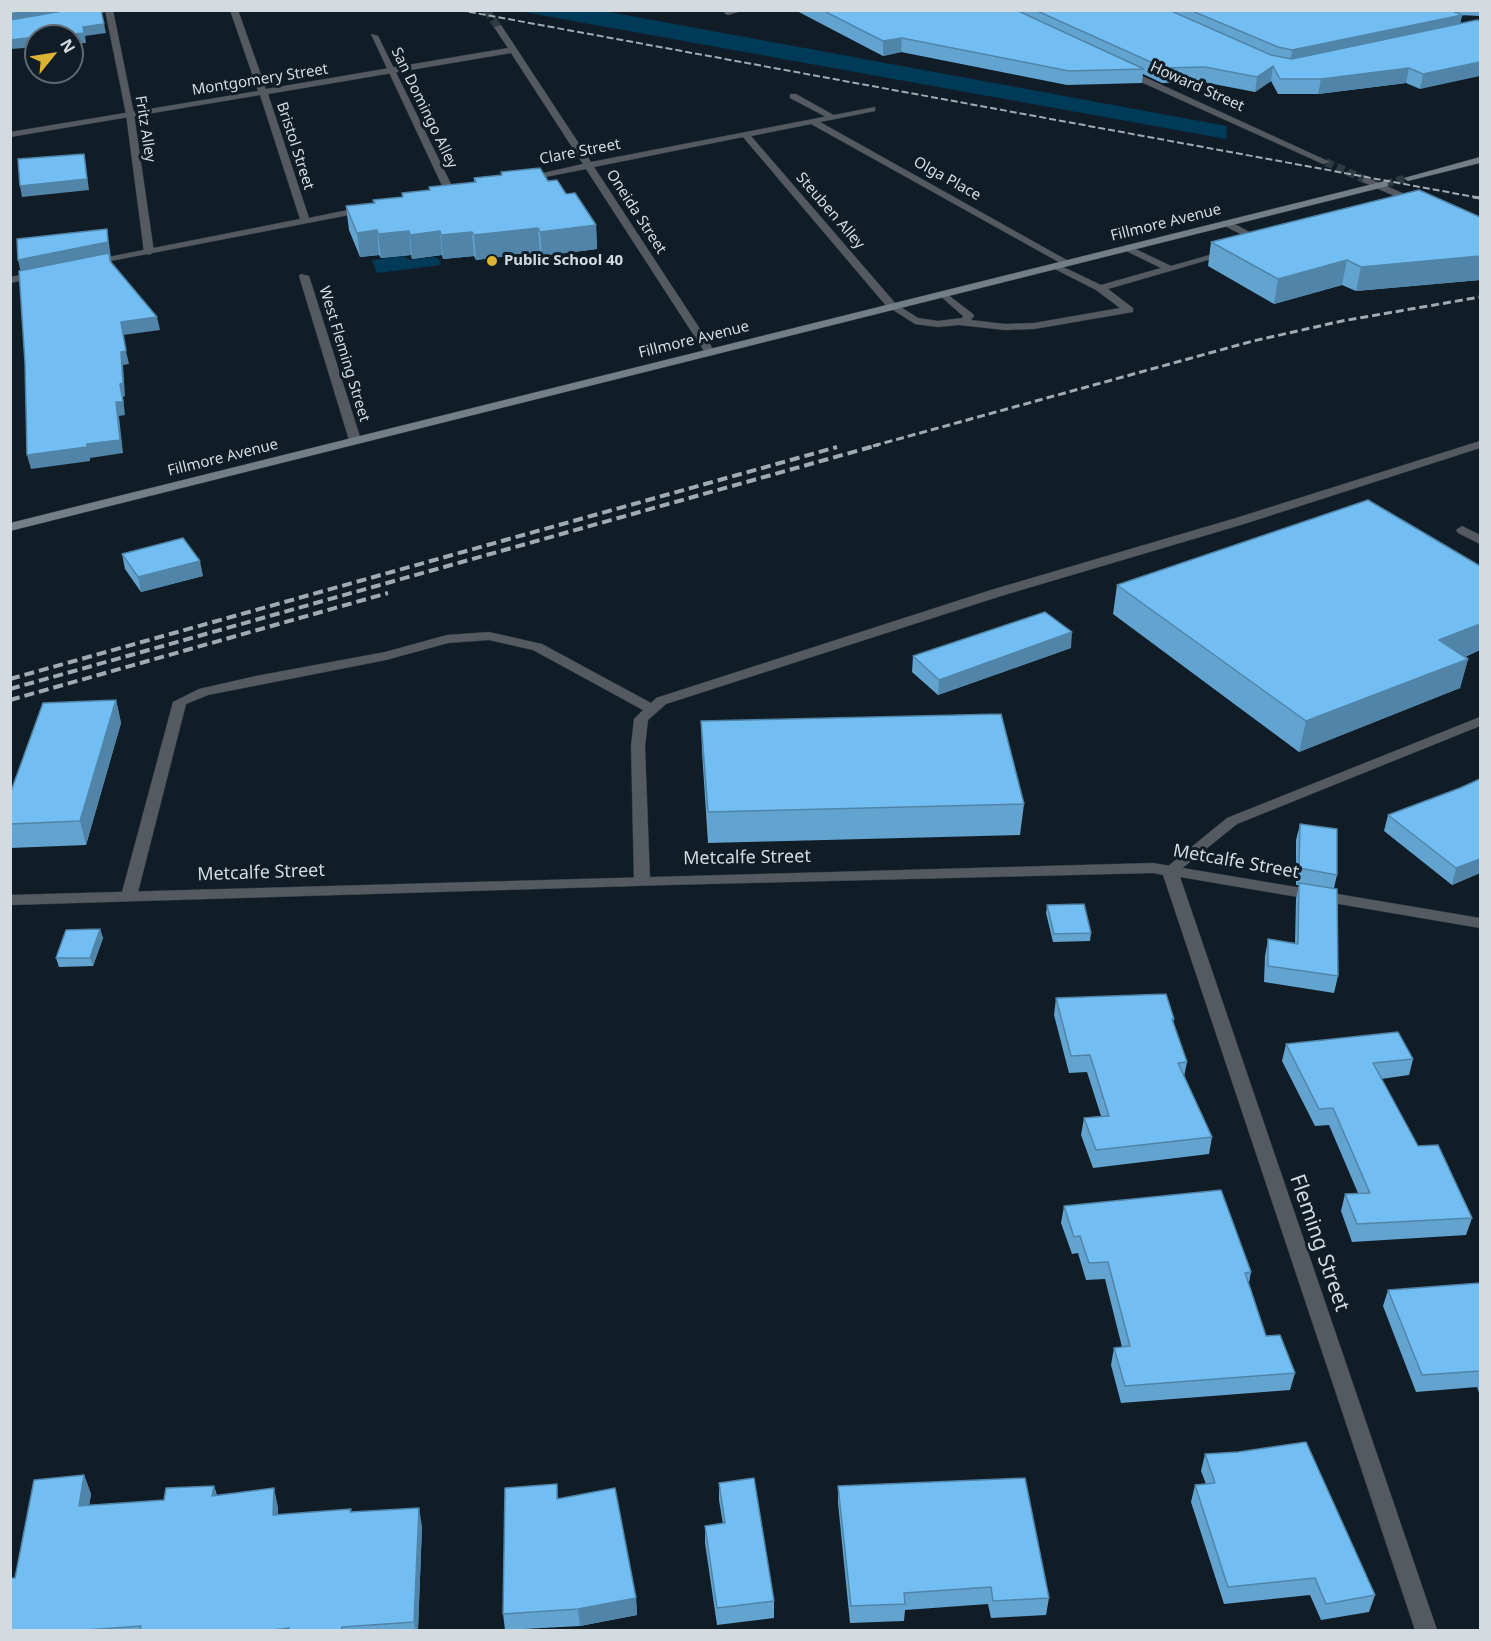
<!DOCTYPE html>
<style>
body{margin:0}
#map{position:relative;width:1491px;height:1641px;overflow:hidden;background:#111d26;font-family:"Noto Sans",sans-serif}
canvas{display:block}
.frame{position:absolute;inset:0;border:12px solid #d3dbe1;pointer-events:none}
.north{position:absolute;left:24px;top:24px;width:60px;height:60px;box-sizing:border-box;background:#111d26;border:2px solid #5f6971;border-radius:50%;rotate:60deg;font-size:16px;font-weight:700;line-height:24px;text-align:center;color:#d3dbe1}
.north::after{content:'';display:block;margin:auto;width:21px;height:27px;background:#dbb233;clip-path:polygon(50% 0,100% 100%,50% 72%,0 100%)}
</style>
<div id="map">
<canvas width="1491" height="1641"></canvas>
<div class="frame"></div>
<div class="north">N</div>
</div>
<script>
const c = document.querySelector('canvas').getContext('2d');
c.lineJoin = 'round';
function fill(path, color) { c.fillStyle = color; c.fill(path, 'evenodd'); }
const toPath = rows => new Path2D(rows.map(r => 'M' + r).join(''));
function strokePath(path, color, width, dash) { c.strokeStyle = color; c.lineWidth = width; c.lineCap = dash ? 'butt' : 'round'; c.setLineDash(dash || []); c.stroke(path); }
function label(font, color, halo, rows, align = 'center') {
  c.font = font + ' "Noto Sans",sans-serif'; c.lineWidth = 6; c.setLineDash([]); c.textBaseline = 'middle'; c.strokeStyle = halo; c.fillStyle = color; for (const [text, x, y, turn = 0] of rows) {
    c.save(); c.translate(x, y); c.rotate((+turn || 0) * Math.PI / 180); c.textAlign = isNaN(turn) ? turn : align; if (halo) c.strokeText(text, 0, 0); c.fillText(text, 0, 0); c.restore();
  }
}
fill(toPath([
 [518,11,604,11,1227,126,1226,139],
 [403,256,410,260,434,257,438,258,441,265,377,273,372,260]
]), '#003a59');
strokePath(toPath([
 [486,10,498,27],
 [1326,162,1366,180]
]), '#2e3a42', 8, [8, 4]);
strokePath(toPath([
 [1385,184,1408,178]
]), '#2e3a42', 8, [8, 4]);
const lane = toPath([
 [105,10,113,10,134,114,154,252,149,255,144,252,126,114,105,10],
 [371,34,378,36,455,192,453,194,445,192,371,34],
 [790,94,796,94,837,117,830,119,790,98,790,94],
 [1223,221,1229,221,1268,242,1260,244,1223,225,1223,221],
 [1127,245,1171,266,1227,250,1232,253,1108,289,1133,308,1133,312,1034,329,1005,330,959,325,938,327,915,324,887,306,896,304,918,318,938,321,962,318,963,316,938,294,943,291,973,314,974,316,971,320,1005,324,1034,323,1120,308,1096,290,1049,266,1057,264,1101,285,1161,268,1124,250,1122,248,1127,245],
 [1480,441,1480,448,1244,524,1001,596,666,704,648,720,645,746,650,880,642,885,634,880,631,746,634,719,643,710,533,650,489,640,448,643,386,660,208,695,186,704,137,896,129,901,121,896,173,702,199,689,256,676,385,652,447,635,489,632,542,644,651,703,656,698,991,590,1236,518,1480,441],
 [1462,526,1480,535,1480,544,1458,533,1456,530,1462,526],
 [1480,717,1480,726,1237,824,1175,874,1170,876,1162,871,1227,818,1480,717]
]);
const street = toPath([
 [96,10,115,10,82,17,78,15,96,10],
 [230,10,238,10,266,89,508,48,494,27,501,25,591,162,875,107,875,111,820,122,1072,263,1064,265,811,124,751,136,896,304,896,308,888,308,743,137,594,167,715,352,710,355,706,354,586,169,525,181,521,178,583,164,511,53,268,94,309,218,367,206,372,209,370,211,90,265,88,263,93,260,300,219,260,95,10,137,10,132,258,91,230,10],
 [745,10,728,15,724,13,729,10,745,10],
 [1121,69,1127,69,1330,162,1323,164,1121,73,1121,69],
 [1366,177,1418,200,1420,202,1412,204,1363,182,1362,180,1366,177],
 [37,272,42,275,40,277,10,283,10,277,37,272],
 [301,274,309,276,361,440,359,442,355,443,349,440,299,276,301,274],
 [1153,863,1480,918,1480,928,1180,877,1437,1630,1415,1630,1163,875,1153,873,667,885,10,905,10,895,1153,863]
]);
const secondary = toPath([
 [1480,157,1480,163,1408,181,1404,178,1480,157],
 [1385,181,1388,182,1388,186,10,531,10,523,1385,181]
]);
strokePath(lane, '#2c3840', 1);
strokePath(street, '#2c3840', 1);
strokePath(secondary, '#2c3840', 1);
fill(lane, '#545a5f');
fill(street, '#545a5f');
fill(secondary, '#747e86');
strokePath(toPath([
 [459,10,1480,198]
]), '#a1aab1', 2, [7, 3]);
strokePath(toPath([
 [1473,197,1480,198],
 [873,446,1253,341,1342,321,1480,297]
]), '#a1aab1', 3, [8, 4]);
strokePath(toPath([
 [10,679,837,447],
 [10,689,878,445],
 [10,700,388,593]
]), '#a1aab1', 4, [10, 5]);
fill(toPath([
 [795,10,1169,10,1171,11,1171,10,1480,10,1480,16,1461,15,1462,15,1460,24,1420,89,1406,83,1318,94,1278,94,1271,81,1255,92,1203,82,1162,83,1143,74,1142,83,1067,85,901,52,883,56],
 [501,172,548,181,566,194,596,225,597,249,542,256,540,252,476,260,474,256,443,259,442,255,412,259,411,255,381,258,379,255,360,257,349,230,346,206,374,204,373,200,402,197,402,193,429,190,429,187,474,182,474,178,501,175],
 [1480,217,1480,280,1356,291,1342,285,1274,304,1208,266,1211,242],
 [122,554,203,576,141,592,125,569],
 [1117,585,1480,650,1465,657,1468,659,1460,688,1299,752,1113,614],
 [1071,648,938,695,912,672,913,656],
 [116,700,121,723,86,845,10,848,10,794],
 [701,721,1024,804,1020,835,708,843,702,752],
 [1388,815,1480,873,1452,885,1384,831],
 [1300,824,1337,875,1334,888,1338,976,1334,993,1264,982,1265,956,1268,939,1295,943,1296,899,1299,885,1296,885,1296,840],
 [1047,905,1091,933,1090,941,1053,942,1046,913],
 [100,929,103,938,93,966,59,967,56,958],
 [1056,998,1174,1019,1173,1024,1187,1062,1184,1077,1212,1137,1209,1154,1093,1168,1081,1135,1084,1118,1101,1116,1087,1072,1069,1073,1054,1015],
 [1286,1044,1413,1059,1409,1075,1381,1079,1418,1146,1472,1218,1466,1235,1352,1242,1341,1211,1345,1194,1358,1193,1329,1125,1315,1126,1282,1061],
 [1064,1206,1251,1272,1249,1283,1266,1336,1295,1373,1290,1390,1121,1403,1111,1365,1114,1348,1122,1347,1105,1279,1086,1280,1078,1253,1072,1254,1061,1223],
 [1480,1283,1480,1396,1477,1387,1416,1392,1383,1306,1388,1290],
 [1205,1454,1375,1595,1369,1612,1321,1620,1310,1595,1224,1604,1191,1502,1195,1485,1206,1484,1201,1471],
 [84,1475,91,1494,89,1505,164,1500,214,1486,217,1495,278,1507,278,1515,351,1512,422,1526,418,1630,10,1630,15,1578],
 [719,1483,774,1601,774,1618,717,1625,705,1543,705,1526,723,1524,719,1500],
 [557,1484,558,1499,636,1598,637,1615,580,1626,505,1630,503,1614],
 [838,1486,1049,1598,1046,1615,991,1618,988,1604,905,1610,904,1621,850,1623,838,1503]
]), '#62a3d0');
fill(toPath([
 [33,10,80,10,10,20,10,14],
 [1462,15,1459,29,1290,65,1292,50],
 [104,24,106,33,85,36,86,43,72,44,72,36,51,36,83,27],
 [36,37,36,47,11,49,10,40],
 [902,38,901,52,883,56,883,41],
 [1480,62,1480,76,1420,89,1423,74],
 [1273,66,1271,81,1255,92,1257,77],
 [1409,68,1406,83,1318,94,1321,79],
 [84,154,89,190,22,197,20,186],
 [596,225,597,249,542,256,540,232],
 [538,228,540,252,476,260,474,235],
 [107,229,112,265,21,273,18,260],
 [377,230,379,255,360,257,357,233],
 [409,231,411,255,381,258,378,234],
 [440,231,442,255,412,259,410,235],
 [472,232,474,256,443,259,441,235],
 [1480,256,1480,280,1356,291,1361,267],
 [1347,260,1342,285,1274,304,1278,279],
 [157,317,160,330,123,335,121,322],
 [126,351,129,364,123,365,125,396,123,397,125,415,119,416,123,453,90,458,90,461,31,469,27,455,87,444,116,402,120,384,121,352],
 [200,561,203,576,141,592,138,577],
 [1480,624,1480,650,1432,670,1439,640],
 [1072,632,1071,648,938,695,939,680],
 [1468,659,1460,688,1299,752,1306,721],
 [116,700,121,723,86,845,80,821],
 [1480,859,1480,873,1452,885,1456,868],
 [100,929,103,938,93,966,90,958],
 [84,1475,91,1494,86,1525,79,1506],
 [214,1486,219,1504,212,1496],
 [274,1488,278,1507,277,1534,273,1515],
 [419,1508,422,1526,418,1630,415,1630,414,1622],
 [636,1598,637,1615,580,1626,578,1609]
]), '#5085a9');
const building = toPath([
 [10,10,33,10,10,14,10,10],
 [68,10,101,10,104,24,83,27,84,33,51,36,36,36,36,37,10,40,10,20,68,10],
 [822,10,1016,10,1144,69,1069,71,902,38,883,41,822,10],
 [1035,10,1169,10,1271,55,1292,59,1477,20,1480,21,1480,62,1423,74,1409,68,1321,79,1280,79,1273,66,1257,77,1205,67,1164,68,1035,10],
 [1190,10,1450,10,1462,15,1292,50,1278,47,1190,10],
 [84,154,87,179,20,186,18,159,84,154],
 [540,168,548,181,557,180,566,194,575,193,596,225,540,232,538,228,474,235,472,232,441,235,440,231,410,235,409,231,378,234,377,230,357,233,346,206,375,203,373,200,403,197,402,193,430,190,429,187,476,182,474,178,502,175,501,172,540,168],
 [1419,190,1480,217,1480,256,1361,267,1347,260,1278,279,1211,242,1419,190],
 [107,229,108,242,18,260,17,239,107,229],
 [109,253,110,261,157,317,121,322,126,351,121,352,123,383,120,384,123,402,116,402,120,440,87,444,87,447,27,455,25,363,19,271,109,253],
 [1368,500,1480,566,1480,624,1439,640,1468,659,1306,721,1117,585,1368,500],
 [183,538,200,561,138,577,122,554,183,538],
 [1045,612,1072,632,939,680,913,656,1045,612],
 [116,700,80,821,10,824,10,794,43,703,116,700],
 [1001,714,1024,804,708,812,701,721,1001,714],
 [1480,779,1480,859,1456,868,1388,815,1460,788,1480,779],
 [1300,824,1337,829,1337,875,1299,868,1300,824],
 [1299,883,1337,889,1338,976,1268,966,1268,939,1298,944,1299,883],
 [1084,904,1091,933,1054,934,1047,905,1084,904],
 [100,929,90,958,56,958,66,930,100,929],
 [1166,994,1174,1019,1172,1019,1187,1062,1178,1063,1212,1137,1096,1150,1084,1118,1109,1116,1090,1055,1071,1056,1056,998,1166,994],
 [1398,1032,1413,1059,1373,1063,1418,1146,1438,1145,1472,1218,1357,1224,1345,1194,1370,1193,1333,1108,1319,1109,1286,1044,1398,1032],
 [1221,1190,1251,1272,1245,1273,1266,1336,1280,1335,1295,1373,1125,1386,1114,1348,1130,1346,1108,1262,1089,1263,1080,1236,1074,1237,1064,1206,1221,1190],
 [1480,1283,1480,1371,1422,1375,1388,1290,1480,1283],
 [1306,1442,1375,1595,1326,1604,1315,1578,1228,1587,1195,1485,1215,1483,1205,1454,1238,1452,1306,1442],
 [84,1475,79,1506,164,1500,166,1488,214,1486,212,1496,274,1488,273,1515,351,1509,350,1512,419,1508,414,1622,342,1627,341,1630,289,1630,289,1628,273,1630,140,1630,141,1626,86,1630,10,1630,10,1578,15,1578,34,1480,84,1475],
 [754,1478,774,1601,717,1608,705,1526,725,1523,719,1483,754,1478],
 [1025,1478,1049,1598,993,1601,991,1587,904,1593,905,1604,851,1606,838,1486,1025,1478],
 [557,1484,557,1499,615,1488,636,1598,578,1609,503,1614,505,1488,557,1484]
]);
fill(building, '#72bef2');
strokePath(building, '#5085a9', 1.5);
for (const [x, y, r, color] of [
 [492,261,6,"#dbb233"]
]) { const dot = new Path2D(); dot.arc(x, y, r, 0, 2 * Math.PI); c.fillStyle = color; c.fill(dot); strokePath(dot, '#111d26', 2); }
label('15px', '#d3dbe1', '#111d26', [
 ["Montgomery Street",260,80,-9],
 ["Howard Street",1197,87,24],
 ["San Domingo Alley",424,108,64],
 ["Fritz Alley",145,129,81],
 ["Bristol Street",295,146,72],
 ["Clare Street",580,152,-11],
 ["Olga Place",947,179,29],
 ["Steuben Alley",830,211,49],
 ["Oneida Street",636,212,57],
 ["Fillmore Avenue",1166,223,-14],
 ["Fillmore Avenue",694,340,-14],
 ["West Fleming Street",344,354,73],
 ["Fillmore Avenue",223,458,-14]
]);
label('bold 15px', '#d3dbe1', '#111d26', [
 ["Public School 40",504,261]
], 'left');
label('18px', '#d3dbe1', '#111d26', [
 ["Metcalfe Street",747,858,-1],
 ["Metcalfe Street",1236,862,10],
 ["Metcalfe Street",261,873,-2]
]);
label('21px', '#d3dbe1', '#111d26', [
 ["Fleming Street",1319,1243,71]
]);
</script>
